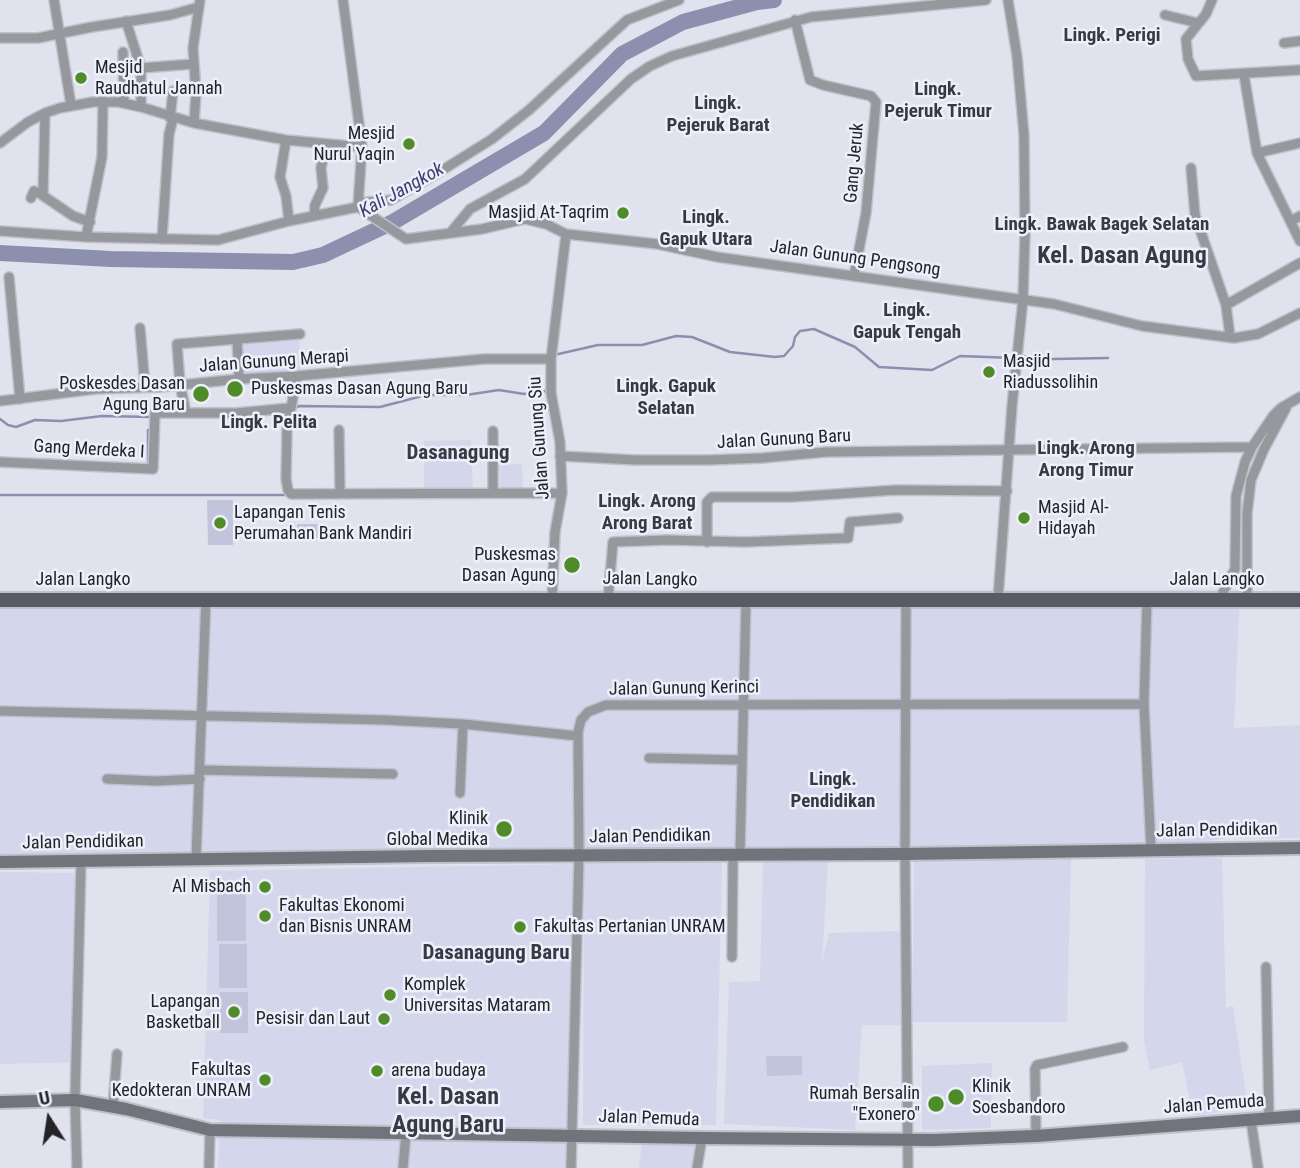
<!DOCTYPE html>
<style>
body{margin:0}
#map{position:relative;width:1300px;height:1168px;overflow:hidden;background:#e0e2ee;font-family:"Roboto Condensed",sans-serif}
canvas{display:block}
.north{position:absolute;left:14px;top:1084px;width:70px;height:70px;-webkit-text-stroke:5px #edeffb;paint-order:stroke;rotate:348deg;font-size:19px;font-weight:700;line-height:28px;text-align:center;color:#232328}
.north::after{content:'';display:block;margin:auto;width:24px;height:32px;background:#232328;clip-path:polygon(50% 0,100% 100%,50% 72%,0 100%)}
</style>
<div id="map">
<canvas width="1300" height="1168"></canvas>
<div class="north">U</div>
</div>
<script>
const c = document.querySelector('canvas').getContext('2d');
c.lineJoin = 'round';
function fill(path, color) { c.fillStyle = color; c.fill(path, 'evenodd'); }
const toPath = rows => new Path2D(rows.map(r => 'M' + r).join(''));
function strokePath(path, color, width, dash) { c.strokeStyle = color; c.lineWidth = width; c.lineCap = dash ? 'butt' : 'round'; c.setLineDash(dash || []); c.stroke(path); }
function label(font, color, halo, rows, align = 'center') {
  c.font = font + ' "Roboto Condensed",sans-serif'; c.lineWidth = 5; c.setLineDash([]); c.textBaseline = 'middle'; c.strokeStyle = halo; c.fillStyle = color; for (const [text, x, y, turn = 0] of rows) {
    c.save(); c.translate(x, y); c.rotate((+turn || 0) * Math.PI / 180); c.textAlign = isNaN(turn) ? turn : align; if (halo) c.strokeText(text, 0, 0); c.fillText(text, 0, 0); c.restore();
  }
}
fill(toPath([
 [299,336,301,371,243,375,240,340],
 [471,440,473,489,424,489,424,441],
 [522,464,523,490,500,489,499,465],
 [556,590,1240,590,1234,728,1300,725,1300,838,1229,838,1155,848,0,859,0,595],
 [1222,858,1226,1008,1233,1006,1248,1109,1193,1115,1182,1062,1150,1070,1144,1041,1145,859],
 [1071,859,1067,1022,912,1022,914,860],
 [828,861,822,963,829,933,902,931,902,1025,862,1025,855,1130,724,1124,729,982,760,981,763,862],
 [584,863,722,863,716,1125,583,1125],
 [578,864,569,1168,218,1168,220,1120,203,1118,210,871],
 [0,872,86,873,81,1062,0,1064],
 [992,1063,991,1128,922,1130,922,1066],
 [642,1140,696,1144,693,1168,639,1168]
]), '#d4d7eb');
fill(toPath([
 [207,500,233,500,233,545,208,545],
 [297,524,320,524,320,538,297,538],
 [217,894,246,894,246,941,217,941],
 [219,944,247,944,247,988,219,988],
 [220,992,248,992,248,1033,220,1033],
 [766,1056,802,1056,802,1075,767,1076]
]), '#c1c4da');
strokePath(toPath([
 [554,355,598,345,642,345,676,336,692,337,730,352,775,357,784,356,793,346,795,337,800,331,814,329,855,347,879,367,932,370,960,356,1014,358],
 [1020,356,1053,359,1108,358],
 [292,409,299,406,380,407,426,395,466,395,499,390,524,394,543,392,548,389],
 [0,419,8,425,16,427,35,420,61,421,102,416,153,417],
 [30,459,73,461],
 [148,466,148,430,151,430],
 [0,495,289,495]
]), '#8c90ae', 2.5);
strokePath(toPath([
 [0,253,111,259,293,262,323,255,393,222,544,133,622,54,683,22,757,2,774,0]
]), '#8c90ae', 16);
const street = toPath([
 [54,0,71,105],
 [343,0,362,147,358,206],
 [1212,0,1206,14,1186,39,1188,59,1196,76,1300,70],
 [1165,15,1198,23],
 [795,20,810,80,823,85,871,96,876,102,866,213,854,276],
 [126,21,141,68,141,107],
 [0,38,38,38,92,27,170,15,199,7],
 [1284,43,1300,41],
 [123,52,124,103],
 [141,68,193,64],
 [1244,75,1257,153,1300,241],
 [170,118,173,91],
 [194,123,286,140,362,147],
 [286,140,280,177,286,196,289,221],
 [0,143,28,122,45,113,60,108,93,102,118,102,141,107,194,123,196,93,193,48,200,0],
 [1257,153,1300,143],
 [1191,168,1195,215,1226,305,1230,336],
 [43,195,45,113],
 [31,198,34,191,39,193,73,216,90,222],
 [358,203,391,200,441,171,492,139,529,110,627,20,679,0],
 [358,207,406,239,482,229,525,219,546,224,566,234,657,244,717,257,1054,304,1142,326,1234,338,1258,334,1300,313],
 [314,216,315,205,323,188,321,168,326,145],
 [1291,221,1300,216],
 [0,231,86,237,218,240,289,221,358,207],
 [451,232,470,209,525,179,631,79,650,66,672,56,811,17,986,0],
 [86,237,102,157,103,101],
 [162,239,169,134,173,119],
 [9,277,20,399],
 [1226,305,1300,263],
 [140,328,145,386],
 [237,339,239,379],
 [297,376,287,429,286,479,288,490,291,494,562,493],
 [0,401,96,389,160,387,239,379,297,376,484,359,551,359],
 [186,413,180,384,177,344,300,334],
 [339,430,340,494],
 [560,456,635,460,709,460,762,458,826,452,1252,447],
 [0,462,153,469,155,413,236,413,290,408],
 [493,493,493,431],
 [707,542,707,502,712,497,792,497,896,490,1007,491],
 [906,598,905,854,908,1168],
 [552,599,555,532,562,493,560,442,551,393,551,359,566,234],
 [608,599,613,542,668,540,745,542,848,538,850,522,898,518],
 [998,599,1012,406,1023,299,1025,235,1024,135,1017,56,1008,0],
 [1147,599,1144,704,1151,849],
 [1219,600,1235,569,1236,496,1245,462,1252,447,1273,416,1281,408,1300,397],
 [1247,600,1247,514,1251,480,1264,449,1286,408],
 [0,711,385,720,463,724,578,736],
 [649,758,742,760],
 [200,770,393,774],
 [107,779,156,781,200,779],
 [460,793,463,724],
 [740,854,746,600],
 [196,859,206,598],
 [732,957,733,854],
 [1266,967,1269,1119],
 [113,1107,117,1054],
 [1251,1121,1258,1168],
 [1036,1136,1035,1069,1037,1065,1123,1047],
 [77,1168,75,1100,81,862],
 [209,1168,210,1130],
 [403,1168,406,1133],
 [571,1168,579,855,578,732,581,720,588,712,606,705,1144,704],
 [697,1168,702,1138]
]);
const secondary = toPath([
 [0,862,429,856,905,854,1300,848],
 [0,1102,75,1100,126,1109,210,1130,702,1138,934,1140,1036,1136,1300,1116]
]);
const primary = toPath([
 [0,600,1300,600]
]);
strokePath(street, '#bec0ca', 12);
strokePath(secondary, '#bec0ca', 16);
strokePath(primary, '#bec0ca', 18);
strokePath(street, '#97989d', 9);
strokePath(secondary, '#73747b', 12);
strokePath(primary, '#595a63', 14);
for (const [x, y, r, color] of [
 [81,78,7,"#508b29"],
 [409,144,7,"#508b29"],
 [623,213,7,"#508b29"],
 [989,372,7,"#508b29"],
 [235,389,9,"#508b29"],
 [201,394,9,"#508b29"],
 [1024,518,7,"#508b29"],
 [220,523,7,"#508b29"],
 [572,565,9,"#508b29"],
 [504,829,9,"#508b29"],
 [265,887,7,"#508b29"],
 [265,916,7,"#508b29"],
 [520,927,7,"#508b29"],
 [390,995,7,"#508b29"],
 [234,1012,7,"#508b29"],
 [384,1019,7,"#508b29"],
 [377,1071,7,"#508b29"],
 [265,1080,7,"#508b29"],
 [956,1097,9,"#508b29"],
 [936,1104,9,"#508b29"]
]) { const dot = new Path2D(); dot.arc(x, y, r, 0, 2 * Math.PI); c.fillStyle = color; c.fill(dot); strokePath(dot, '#edeffb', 2.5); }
label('18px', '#232328', '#edeffb', [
 ["Mesjid",95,68],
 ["Raudhatul Jannah",95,89],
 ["Mesjid",395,134,"right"],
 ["Nurul Yaqin",395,155,"right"],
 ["Masjid At-Taqrim",609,213,"right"],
 ["Masjid",1003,362],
 ["Riadussolihin",1003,383],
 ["Poskesdes Dasan",185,384,"right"],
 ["Agung Baru",185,405,"right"],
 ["Puskesmas Dasan Agung Baru",251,389],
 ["Masjid Al-",1038,508],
 ["Hidayah",1038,529],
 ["Lapangan Tenis",234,513],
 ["Perumahan Bank Mandiri",234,534],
 ["Puskesmas",556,555,"right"],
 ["Dasan Agung",556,576,"right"],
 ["Klinik",488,819,"right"],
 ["Global Medika",488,840,"right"],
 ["Al Misbach",251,887,"right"],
 ["Fakultas Ekonomi",279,906],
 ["dan Bisnis UNRAM",279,927],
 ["Fakultas Pertanian UNRAM",534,927],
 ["Komplek",404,985],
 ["Universitas Mataram",404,1006],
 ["Lapangan",220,1002,"right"],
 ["Basketball",220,1023,"right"],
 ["Pesisir dan Laut",370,1019,"right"],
 ["Fakultas",251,1070,"right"],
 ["Kedokteran UNRAM",251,1091,"right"],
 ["arena budaya",391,1071],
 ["Klinik",972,1087],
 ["Soesbandoro",972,1108],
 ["Rumah Bersalin",920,1094,"right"],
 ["\"Exonero\"",920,1115,"right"]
], 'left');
label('18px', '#232328', '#edeffb', [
 ["Gang Jeruk",855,163,-85],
 ["Jalan Gunung Pengsong",855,259,8],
 ["Jalan Gunung Merapi",274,362,-4],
 ["Jalan Gunung Siu",540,438,-94],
 ["Jalan Gunung Baru",784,440,-3],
 ["Gang Merdeka I",89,450,3],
 ["Jalan Langko",83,580],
 ["Jalan Langko",650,580,1],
 ["Jalan Langko",1217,580],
 ["Jalan Gunung Kerinci",684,689,-1],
 ["Jalan Pendidikan",1217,831,-1],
 ["Jalan Pendidikan",650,837,-1],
 ["Jalan Pendidikan",83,843,-1],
 ["Jalan Pemuda",1214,1105,-4],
 ["Jalan Pemuda",649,1119,2]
]);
label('bold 19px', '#383943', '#edeffb', [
 ["Lingk. Perigi",1112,36],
 ["Lingk.",938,90],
 ["Pejeruk Timur",938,112],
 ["Lingk.",718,104],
 ["Pejeruk Barat",718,126],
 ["Lingk.",706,218],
 ["Gapuk Utara",706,240],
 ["Lingk. Bawak Bagek Selatan",1102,225],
 ["Lingk.",907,311],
 ["Gapuk Tengah",907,333],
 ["Lingk. Gapuk",666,387],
 ["Selatan",666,409],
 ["Lingk. Pelita",269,423],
 ["Lingk. Arong",1086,449],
 ["Arong Timur",1086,471],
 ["Lingk. Arong",647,502],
 ["Arong Barat",647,524],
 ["Lingk.",833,780],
 ["Pendidikan",833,802]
]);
label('italic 19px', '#3c3f6c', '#edeffb', [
 ["Kali Jangkok",402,191,-29]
]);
label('bold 21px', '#383943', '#edeffb', [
 ["Dasanagung",458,454],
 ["Dasanagung Baru",496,954]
]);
label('bold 24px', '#383943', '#edeffb', [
 ["Kel. Dasan Agung",1122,257],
 ["Kel. Dasan",448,1098],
 ["Agung Baru",448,1126]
]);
</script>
